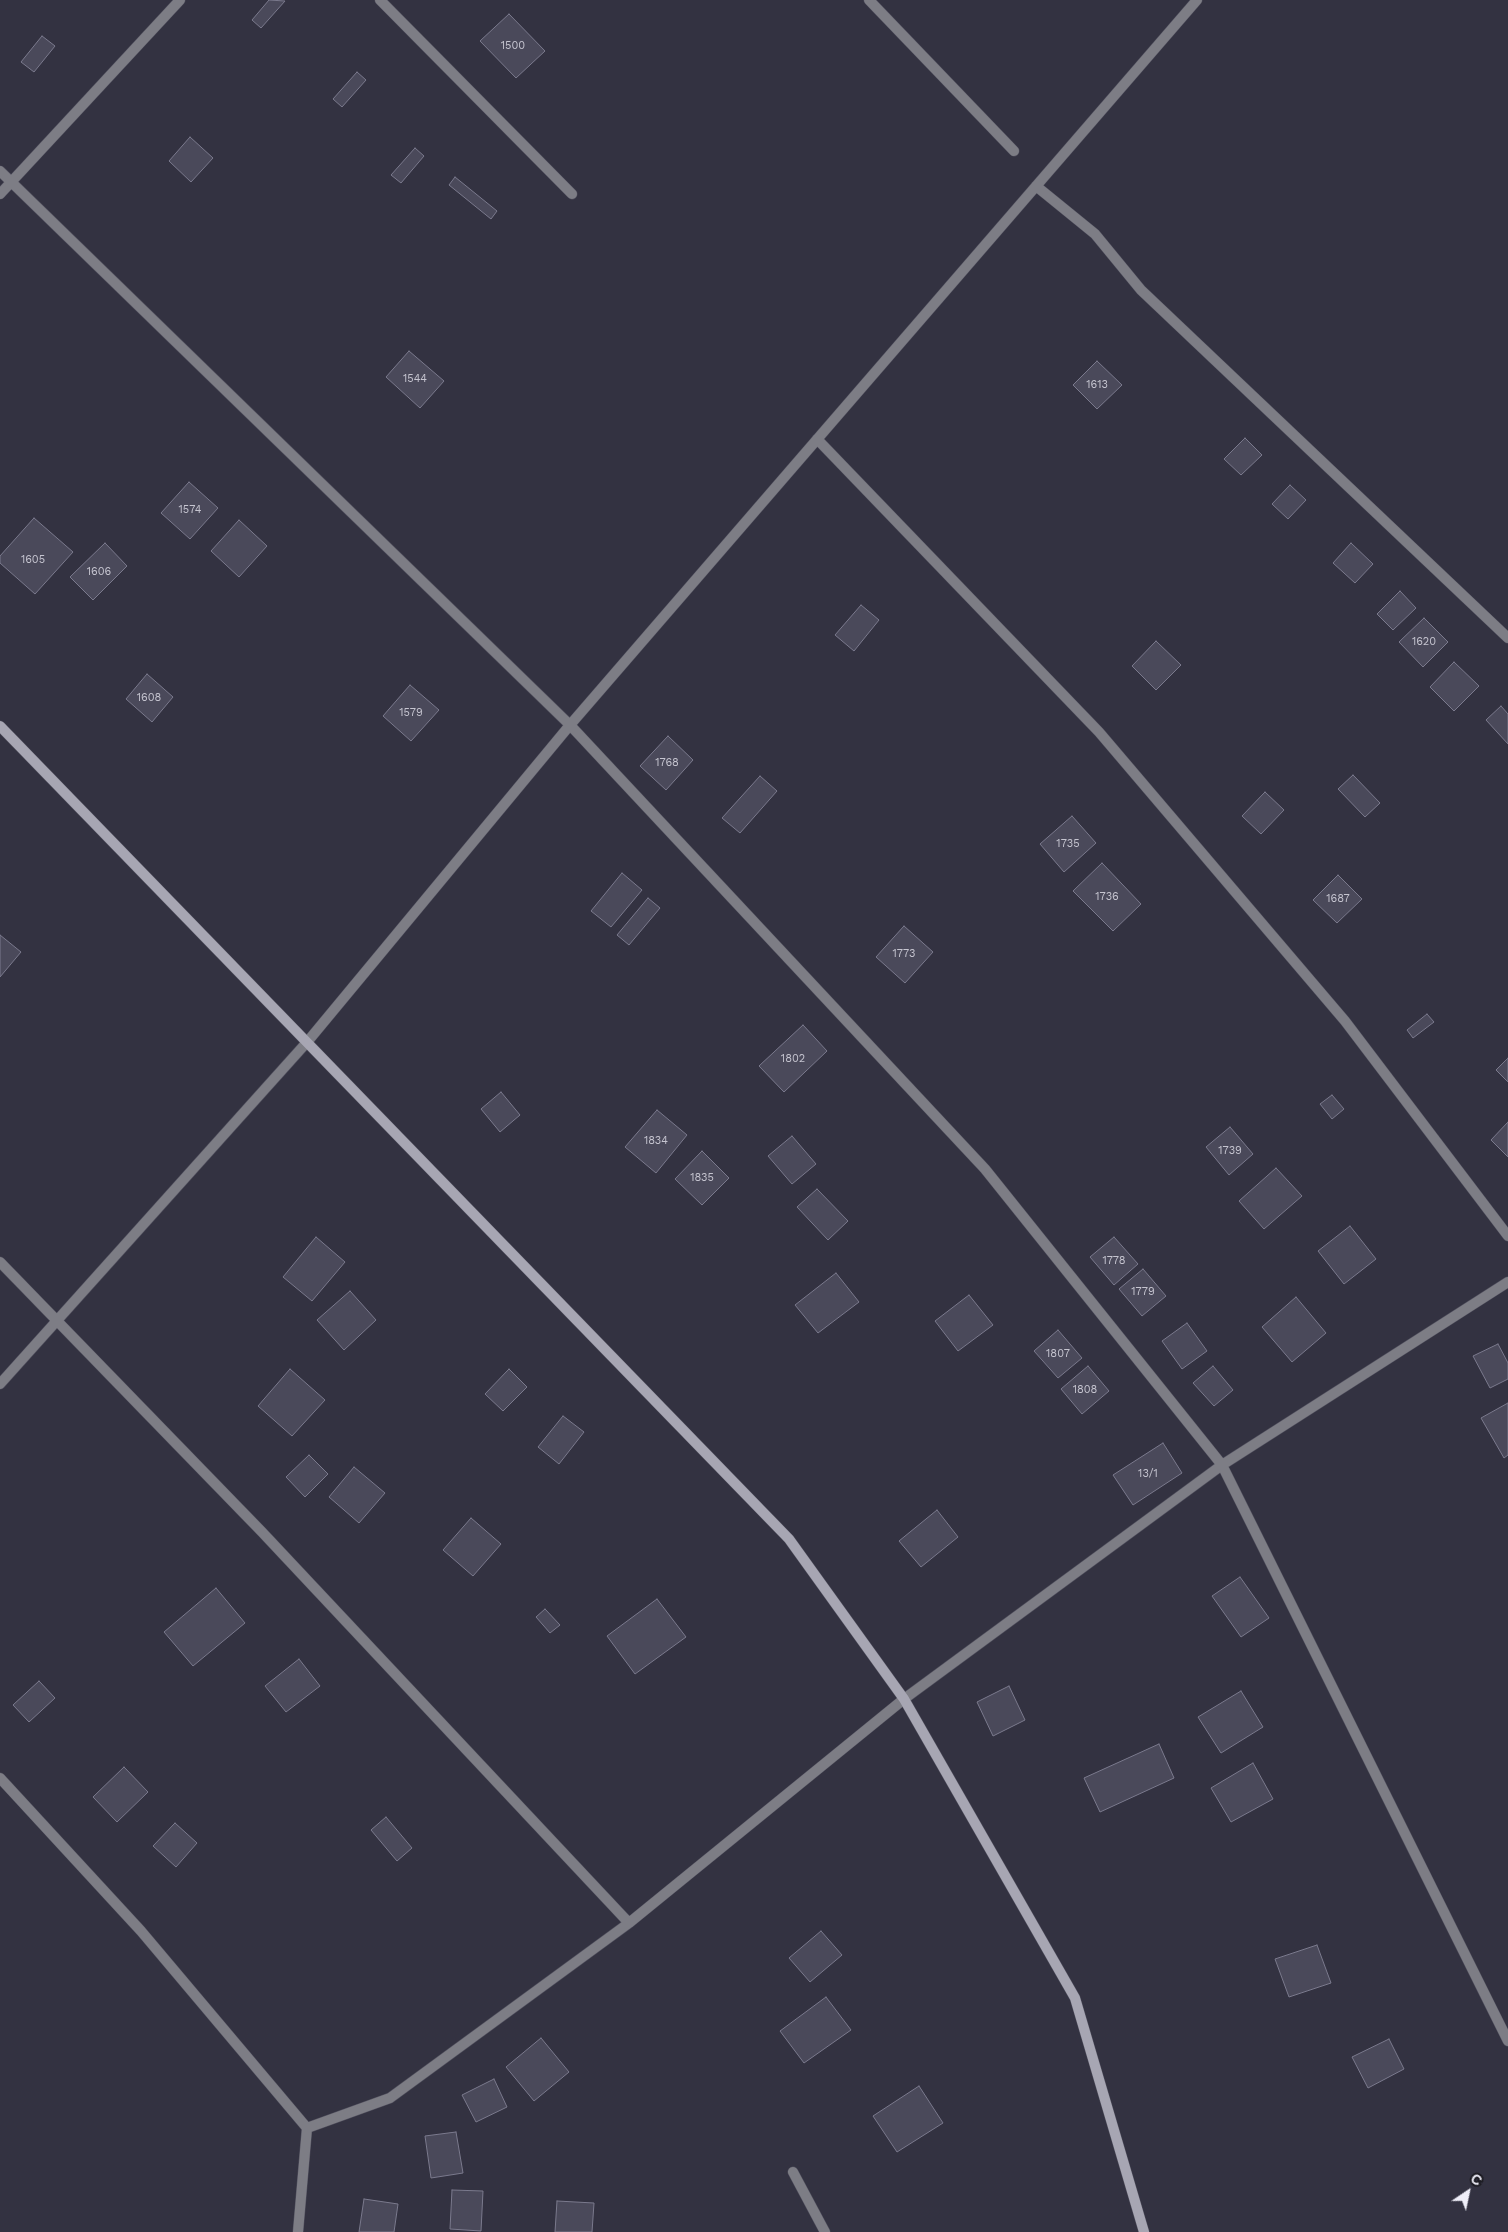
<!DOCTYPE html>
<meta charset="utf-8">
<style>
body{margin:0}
#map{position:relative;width:1508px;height:2232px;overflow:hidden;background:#333241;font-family:"Work Sans",sans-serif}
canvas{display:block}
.north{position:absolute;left:1443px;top:2167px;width:50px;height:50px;-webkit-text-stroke:4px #1b1a21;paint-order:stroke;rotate:34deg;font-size:14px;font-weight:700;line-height:20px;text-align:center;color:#efeef8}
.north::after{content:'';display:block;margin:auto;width:18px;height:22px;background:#efeef8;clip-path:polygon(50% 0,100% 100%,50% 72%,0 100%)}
</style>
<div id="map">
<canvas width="1508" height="2232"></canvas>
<div class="north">С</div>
</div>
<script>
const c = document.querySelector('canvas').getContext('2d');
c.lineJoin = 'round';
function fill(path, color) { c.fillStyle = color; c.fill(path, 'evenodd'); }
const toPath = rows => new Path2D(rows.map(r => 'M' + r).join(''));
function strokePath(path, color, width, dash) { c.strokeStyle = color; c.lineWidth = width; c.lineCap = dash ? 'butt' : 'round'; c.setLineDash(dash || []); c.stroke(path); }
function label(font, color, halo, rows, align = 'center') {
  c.font = font + ' "Work Sans",sans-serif'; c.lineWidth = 4; c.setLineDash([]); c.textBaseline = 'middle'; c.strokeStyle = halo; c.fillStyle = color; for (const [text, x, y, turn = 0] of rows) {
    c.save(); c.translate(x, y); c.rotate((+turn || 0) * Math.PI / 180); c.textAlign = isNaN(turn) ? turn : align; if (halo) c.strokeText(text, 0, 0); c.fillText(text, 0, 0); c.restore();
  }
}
const building = toPath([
 [269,0,285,1,261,28,252,20,269,0],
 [509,14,545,51,516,78,480,41,509,14],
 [42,36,55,46,34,72,21,62,42,36],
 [357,72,366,80,342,107,333,99,357,72],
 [190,137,213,158,191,182,169,161,190,137],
 [415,148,424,156,401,183,391,175,415,148],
 [455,177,497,211,491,219,449,185,455,177],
 [409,351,444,381,420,408,386,377,409,351],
 [1097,361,1122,385,1097,409,1073,385,1097,361],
 [1245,438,1262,455,1241,475,1224,459,1245,438],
 [189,482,218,508,190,539,161,513,189,482],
 [1290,485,1306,500,1288,519,1272,504,1290,485],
 [34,518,73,552,35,594,0,563,0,556,34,518],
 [239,520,267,546,239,577,211,551,239,520],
 [105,543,127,566,93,600,70,577,105,543],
 [1351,543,1373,564,1355,583,1333,563,1351,543],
 [1400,591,1416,608,1393,630,1377,614,1400,591],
 [861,605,879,620,854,651,835,635,861,605],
 [1424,618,1448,642,1423,667,1399,642,1424,618],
 [1156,641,1181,665,1156,690,1132,666,1156,641],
 [1454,662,1479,686,1454,711,1430,687,1454,662],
 [147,674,173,697,152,722,126,699,147,674],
 [410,685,439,710,411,741,383,716,410,685],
 [1501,706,1508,714,1508,744,1486,720,1501,706],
 [668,736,693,760,666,790,640,766,668,736],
 [1353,775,1380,803,1365,817,1338,789,1353,775],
 [760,776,777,791,740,833,722,818,760,776],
 [1265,792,1284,810,1261,834,1242,816,1265,792],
 [1072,816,1096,843,1064,872,1040,844,1072,816],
 [1102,863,1141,904,1113,931,1073,891,1102,863],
 [622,873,642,890,611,927,591,911,622,873],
 [1338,875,1362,899,1337,923,1313,900,1338,875],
 [648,898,660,908,629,945,617,935,648,898],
 [904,926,933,952,905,983,876,957,904,926],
 [0,935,21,952,0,977,0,935],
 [1427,1014,1434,1022,1413,1038,1407,1030,1427,1014],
 [803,1025,827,1051,784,1092,759,1066,803,1025],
 [1508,1058,1508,1082,1496,1070,1508,1058],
 [501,1092,520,1115,500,1132,481,1109,501,1092],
 [1332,1095,1344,1109,1332,1119,1320,1104,1332,1095],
 [657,1110,687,1135,656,1173,625,1147,657,1110],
 [1508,1122,1508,1157,1491,1140,1508,1122],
 [1230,1127,1253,1154,1229,1175,1206,1147,1230,1127],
 [792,1136,816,1164,792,1184,768,1156,792,1136],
 [702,1151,729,1178,702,1205,675,1179,702,1151],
 [1276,1168,1302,1196,1264,1229,1239,1201,1276,1168],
 [817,1189,848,1221,828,1240,797,1207,817,1189],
 [1350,1226,1376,1259,1344,1284,1318,1251,1350,1226],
 [316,1237,345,1262,312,1301,283,1277,316,1237],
 [1114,1237,1138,1264,1114,1285,1090,1257,1114,1237],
 [1143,1269,1166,1296,1142,1316,1119,1289,1143,1269],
 [836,1273,859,1302,818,1333,795,1305,836,1273],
 [350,1291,376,1320,344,1350,317,1320,350,1291],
 [969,1295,993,1325,958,1351,935,1321,969,1295],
 [1296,1297,1326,1333,1292,1362,1262,1327,1296,1297],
 [1187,1323,1207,1351,1182,1369,1162,1341,1187,1323],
 [1058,1330,1082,1358,1058,1378,1034,1351,1058,1330],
 [1498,1344,1508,1363,1508,1379,1490,1388,1473,1356,1498,1344],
 [1088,1366,1109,1391,1082,1414,1061,1389,1088,1366],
 [1213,1366,1233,1390,1214,1406,1193,1383,1213,1366],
 [290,1369,325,1400,292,1436,258,1406,290,1369],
 [509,1369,527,1387,503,1411,485,1394,509,1369],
 [1508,1403,1508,1455,1504,1458,1481,1418,1508,1403],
 [563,1416,584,1432,559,1464,538,1447,563,1416],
 [1163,1443,1182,1473,1133,1505,1113,1475,1163,1443],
 [309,1455,328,1474,305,1497,286,1477,309,1455],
 [354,1467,385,1493,359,1523,329,1497,354,1467],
 [937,1510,958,1537,921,1567,899,1541,937,1510],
 [471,1518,501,1544,473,1576,443,1550,471,1518],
 [1240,1577,1269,1618,1241,1637,1212,1596,1240,1577],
 [216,1588,245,1623,193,1666,164,1632,216,1588],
 [657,1599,686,1637,635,1674,607,1636,657,1599],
 [545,1609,560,1625,550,1633,536,1617,545,1609],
 [299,1659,320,1686,286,1712,265,1686,299,1659],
 [39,1681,55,1698,29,1722,13,1705,39,1681],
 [1009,1686,1025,1720,993,1736,977,1702,1009,1686],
 [1241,1691,1263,1727,1221,1753,1198,1717,1241,1691],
 [1159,1744,1174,1778,1100,1812,1084,1778,1159,1744],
 [1253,1763,1273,1799,1231,1822,1211,1788,1253,1763],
 [124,1767,148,1792,117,1822,93,1797,124,1767],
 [386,1817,412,1848,397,1861,371,1830,386,1817],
 [175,1823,197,1843,176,1867,153,1846,175,1823],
 [821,1931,842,1955,810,1982,789,1958,821,1931],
 [1317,1945,1331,1983,1289,1997,1275,1959,1317,1945],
 [826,1997,851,2030,804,2063,780,2031,826,1997],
 [541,2038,569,2072,534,2101,506,2067,541,2038],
 [1389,2039,1404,2069,1368,2088,1352,2057,1389,2039],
 [494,2079,507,2107,476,2122,462,2095,494,2079],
 [919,2086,943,2123,897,2152,873,2116,919,2086],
 [456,2132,463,2173,431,2178,425,2136,456,2132],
 [452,2190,483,2191,481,2231,450,2229,452,2190],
 [364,2199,398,2204,394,2232,359,2232,364,2199],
 [557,2201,594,2203,592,2232,555,2232,557,2201]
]);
fill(building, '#4a495a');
strokePath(building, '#7b7a8d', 1);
const street = toPath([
 [380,0,572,194],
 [869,0,1014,151],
 [0,171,570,725,985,1169,1222,1465,1508,2041],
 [1036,186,1095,234,1141,290,1508,638],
 [0,194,180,0],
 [817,439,1099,732,1345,1021,1508,1236],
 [0,1262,262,1532,629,1923],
 [0,1384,308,1041,570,725,1197,0],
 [0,1778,141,1931,307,2128,298,2232],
 [307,2128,390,2098,629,1923,904,1699,1222,1465,1508,1282],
 [793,2172,825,2232]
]);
const secondary = toPath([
 [0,726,789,1539,904,1699,1075,1998,1144,2232]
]);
strokePath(street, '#51505e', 11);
strokePath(secondary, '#51505e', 11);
strokePath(street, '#7d7d85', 10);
strokePath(secondary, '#a7a6b3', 10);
label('11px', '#c6c5d0', null, [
 ["1500",513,46],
 ["1544",415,379],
 ["1613",1097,385],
 ["1574",190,510],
 ["1605",33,560],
 ["1606",99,572],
 ["1620",1424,642],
 ["1608",149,698],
 ["1579",411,713],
 ["1768",667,763],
 ["1735",1068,844],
 ["1736",1107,897],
 ["1687",1338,899],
 ["1773",904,954],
 ["1802",793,1059],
 ["1834",656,1141],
 ["1739",1230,1151],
 ["1835",702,1178],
 ["1778",1114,1261],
 ["1779",1143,1292],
 ["1807",1058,1354],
 ["1808",1085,1390],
 ["13/1",1148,1474]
]);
</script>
